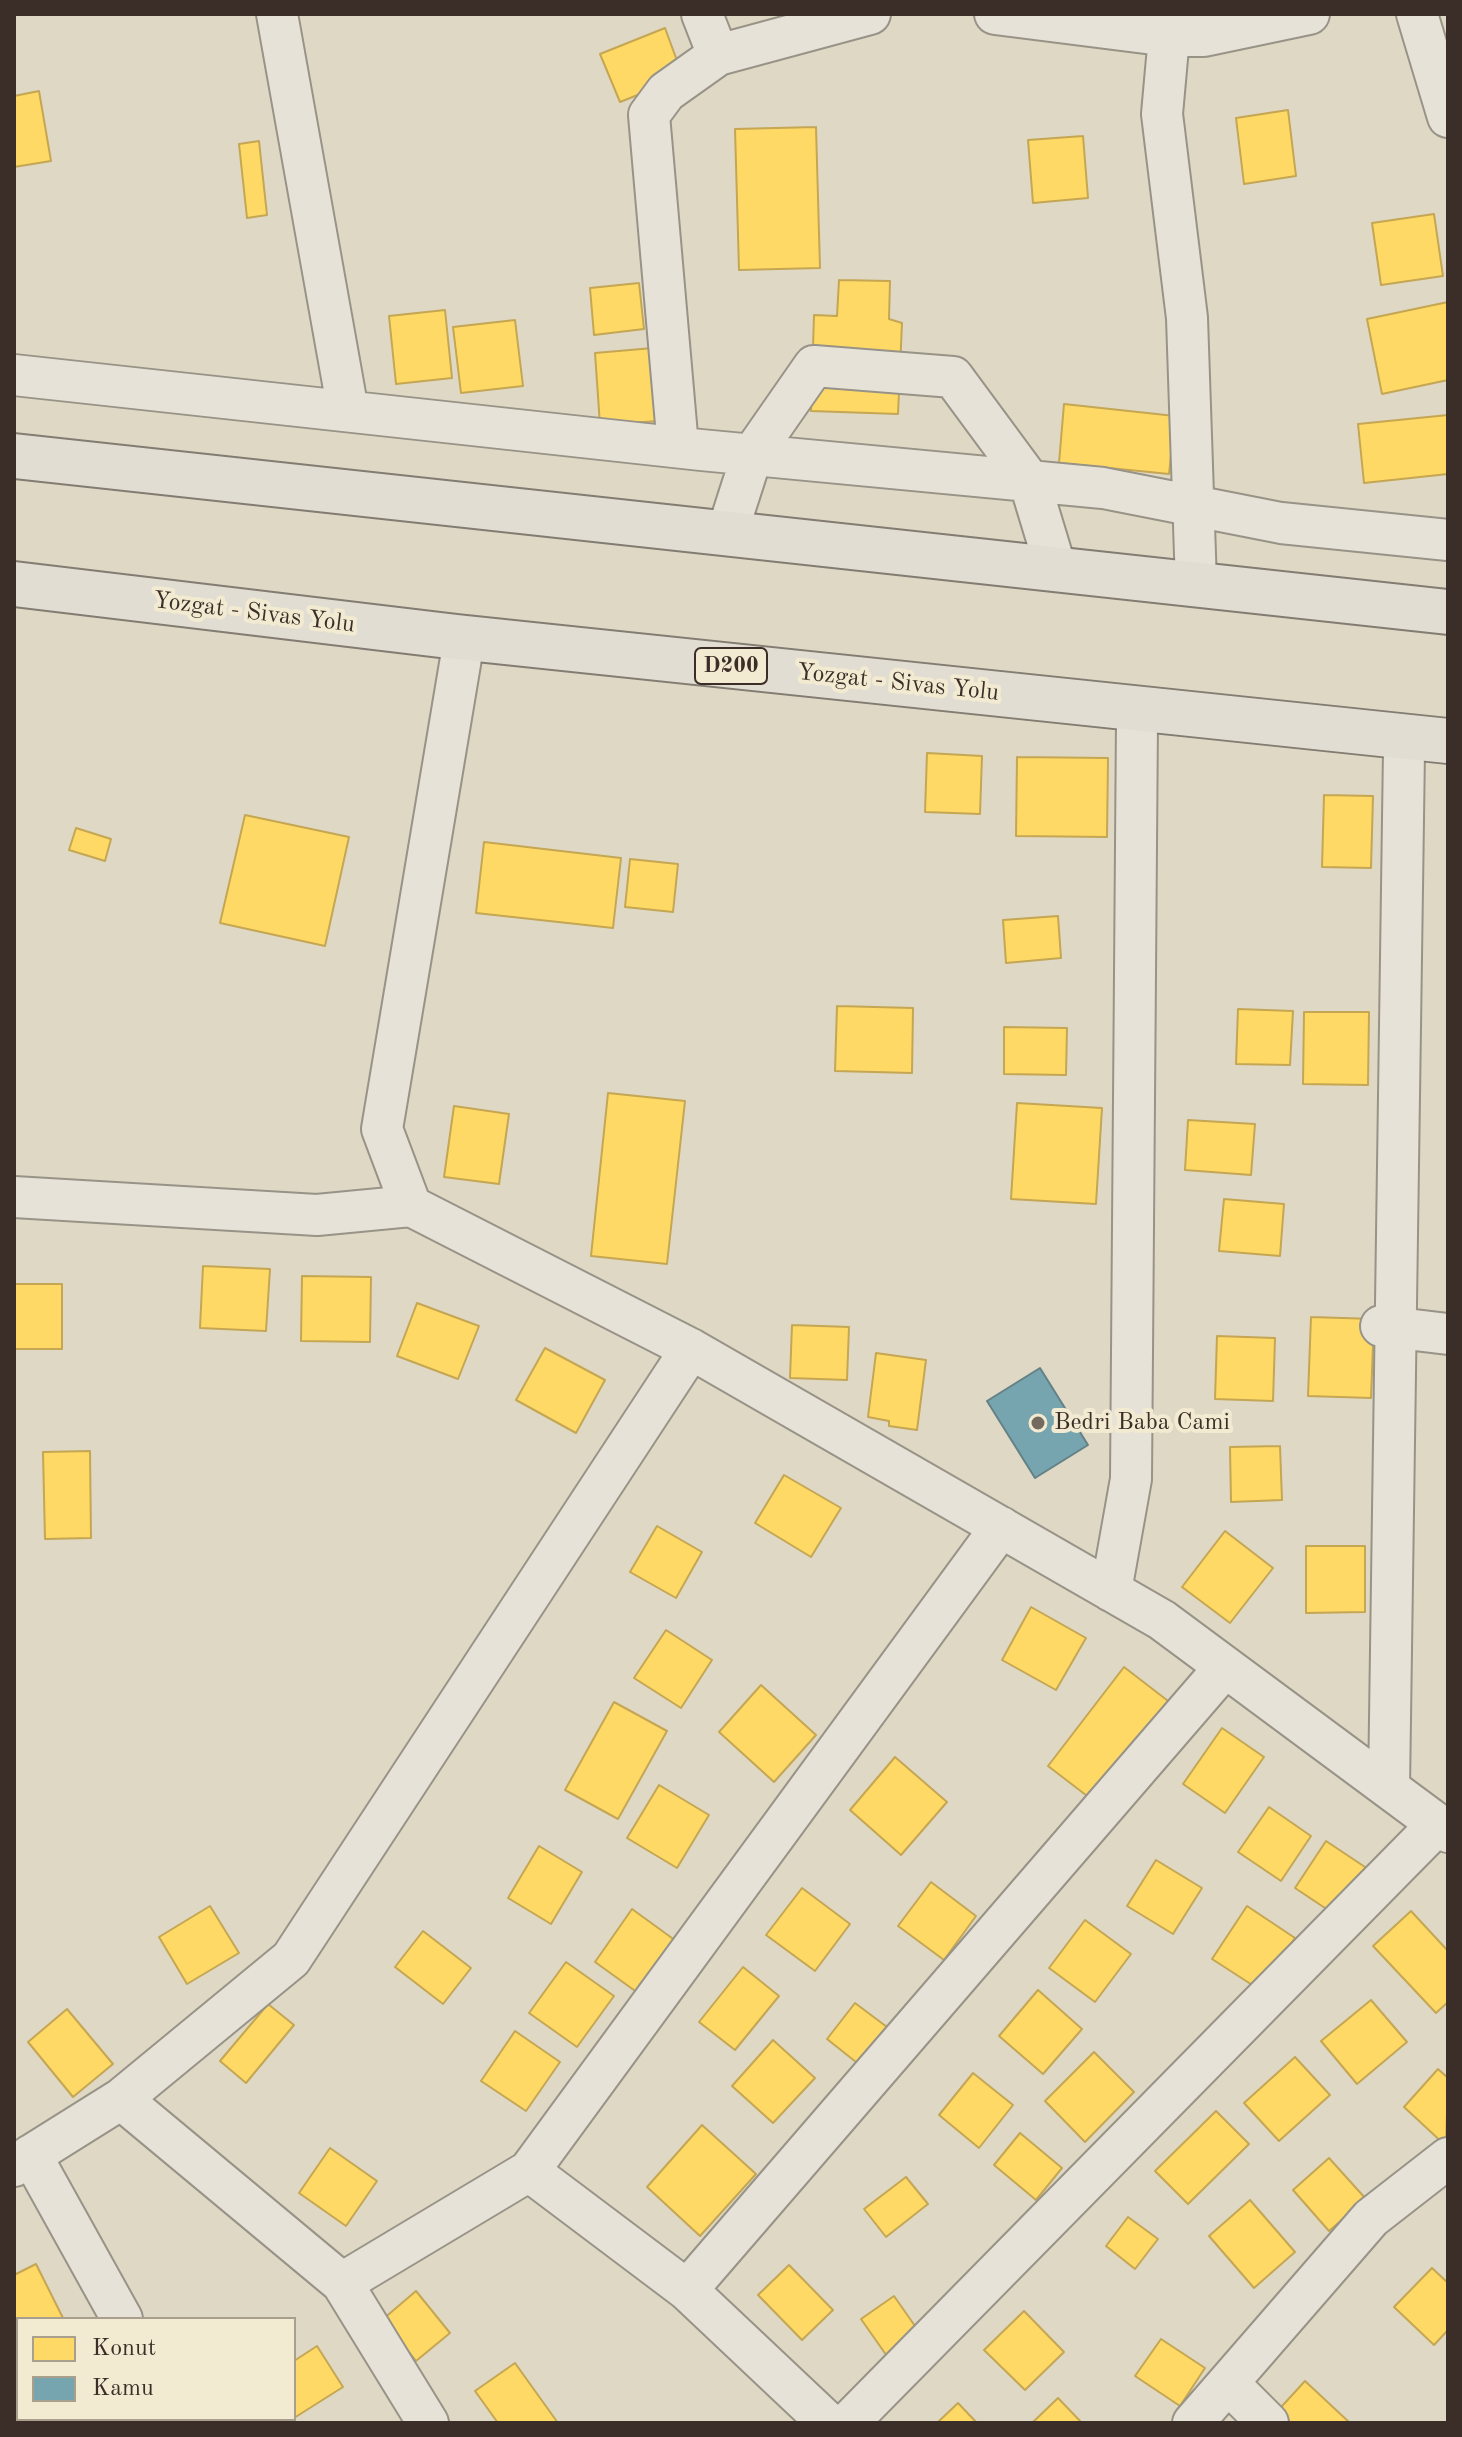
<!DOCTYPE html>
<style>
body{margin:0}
#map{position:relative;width:1462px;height:2437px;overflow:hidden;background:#dfd8c4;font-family:"Old Standard TT",serif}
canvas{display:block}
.frame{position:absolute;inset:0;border:16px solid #3b2e28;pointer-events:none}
.legend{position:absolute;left:16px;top:2317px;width:280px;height:104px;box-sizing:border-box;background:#f2ead1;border:2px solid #a99f8d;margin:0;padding:10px 14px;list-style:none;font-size:24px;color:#3b2e28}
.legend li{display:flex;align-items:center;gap:16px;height:40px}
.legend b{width:40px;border:2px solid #a99f8d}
</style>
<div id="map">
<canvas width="1462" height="2437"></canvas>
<div class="frame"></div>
<ul class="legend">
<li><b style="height:22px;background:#ffd966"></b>Konut</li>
<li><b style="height:22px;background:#76a5af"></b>Kamu</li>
</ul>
</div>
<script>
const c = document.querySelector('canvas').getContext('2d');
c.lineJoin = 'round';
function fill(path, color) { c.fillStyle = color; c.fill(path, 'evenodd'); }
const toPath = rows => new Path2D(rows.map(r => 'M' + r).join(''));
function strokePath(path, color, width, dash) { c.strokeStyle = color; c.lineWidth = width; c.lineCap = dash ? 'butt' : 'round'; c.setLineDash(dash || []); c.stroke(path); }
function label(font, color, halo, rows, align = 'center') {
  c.font = font + ' "Old Standard TT",serif'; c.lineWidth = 8; c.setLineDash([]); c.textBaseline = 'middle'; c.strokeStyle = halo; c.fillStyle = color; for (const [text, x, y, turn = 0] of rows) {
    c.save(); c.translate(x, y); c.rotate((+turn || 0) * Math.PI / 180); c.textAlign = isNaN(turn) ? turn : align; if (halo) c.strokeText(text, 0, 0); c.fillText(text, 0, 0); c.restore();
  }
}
const homes = toPath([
 [665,28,683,77,620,102,600,54,665,28],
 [39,91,51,161,14,167,14,96,39,91],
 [1288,110,1296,176,1244,184,1236,118,1288,110],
 [816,127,820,268,739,270,735,129,816,127],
 [1083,136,1088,198,1033,203,1028,140,1083,136],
 [259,141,267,215,247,218,239,144,259,141],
 [1434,214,1443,276,1381,285,1372,223,1434,214],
 [839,280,890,281,889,319,902,323,898,414,811,411,814,315,837,316,839,280],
 [639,283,644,329,594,335,590,288,639,283],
 [1448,302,1448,380,1382,394,1367,319,1448,302],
 [445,310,452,378,396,384,389,316,445,310],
 [515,320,523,386,461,393,453,327,515,320],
 [653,348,659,421,600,425,595,353,653,348],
 [1064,404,1175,416,1169,474,1059,463,1064,404],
 [1448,415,1448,474,1364,483,1358,424,1448,415],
 [927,753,982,756,980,814,925,812,927,753],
 [1017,757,1108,758,1107,837,1016,836,1017,757],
 [1324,795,1373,796,1371,868,1322,867,1324,795],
 [245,815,349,837,325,946,220,923,245,815],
 [76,828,111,839,105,861,69,850,76,828],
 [484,842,621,858,613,928,476,913,484,842],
 [630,859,678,864,673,912,625,907,630,859],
 [1058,916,1061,958,1006,963,1003,920,1058,916],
 [837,1006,913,1008,912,1073,835,1071,837,1006],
 [1238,1009,1293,1011,1290,1065,1236,1064,1238,1009],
 [1304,1012,1369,1012,1368,1085,1303,1084,1304,1012],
 [1004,1027,1067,1028,1066,1075,1004,1074,1004,1027],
 [608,1093,685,1101,667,1264,591,1256,608,1093],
 [1017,1103,1102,1108,1096,1204,1011,1199,1017,1103],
 [454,1106,509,1114,499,1184,444,1177,454,1106],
 [1188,1120,1255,1124,1251,1175,1185,1170,1188,1120],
 [1224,1199,1284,1204,1280,1256,1219,1251,1224,1199],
 [203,1266,270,1269,266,1331,200,1328,203,1266],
 [302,1276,371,1277,370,1342,301,1341,302,1276],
 [14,1284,62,1284,62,1349,14,1349,14,1284],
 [417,1303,479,1326,458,1379,397,1356,417,1303],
 [1311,1317,1374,1319,1371,1398,1308,1396,1311,1317],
 [792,1325,849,1327,847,1380,790,1378,792,1325],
 [1217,1336,1275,1338,1273,1401,1215,1399,1217,1336],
 [545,1348,605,1380,576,1433,516,1400,545,1348],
 [876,1353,926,1360,917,1430,889,1426,889,1421,868,1417,876,1353],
 [1280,1446,1282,1500,1231,1502,1230,1447,1280,1446],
 [90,1451,91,1538,45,1539,43,1452,90,1451],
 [784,1475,841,1508,811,1557,755,1523,784,1475],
 [657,1526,702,1552,676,1598,630,1572,657,1526],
 [1225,1531,1273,1568,1230,1623,1182,1587,1225,1531],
 [1306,1546,1365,1546,1365,1612,1306,1613,1306,1546],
 [1031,1607,1086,1638,1056,1690,1002,1660,1031,1607],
 [666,1630,712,1660,681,1708,634,1678,666,1630],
 [1124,1667,1172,1704,1095,1802,1048,1766,1124,1667],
 [761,1685,816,1735,774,1782,719,1732,761,1685],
 [614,1702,667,1731,618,1819,565,1790,614,1702],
 [1222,1728,1264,1757,1225,1813,1183,1784,1222,1728],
 [895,1757,947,1802,901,1855,850,1810,895,1757],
 [659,1785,709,1815,677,1868,627,1838,659,1785],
 [1269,1807,1311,1836,1281,1881,1238,1852,1269,1807],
 [1326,1841,1371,1871,1340,1918,1295,1888,1326,1841],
 [539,1846,582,1872,551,1924,508,1898,539,1846],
 [1156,1860,1202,1888,1173,1934,1127,1906,1156,1860],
 [931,1882,976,1916,944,1960,898,1926,931,1882],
 [802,1888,850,1924,815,1971,766,1935,802,1888],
 [210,1906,239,1953,187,1984,159,1937,210,1906],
 [1247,1906,1295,1938,1260,1990,1212,1959,1247,1906],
 [632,1909,676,1941,638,1993,595,1962,632,1909],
 [1411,1911,1448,1951,1448,2002,1436,2013,1373,1946,1411,1911],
 [1085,1920,1131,1954,1095,2002,1049,1968,1085,1920],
 [423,1931,471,1968,443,2004,395,1967,423,1931],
 [566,1962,614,1996,577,2047,529,2013,566,1962],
 [743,1967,779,1996,735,2050,699,2022,743,1967],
 [1038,1990,1082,2029,1043,2074,999,2036,1038,1990],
 [1371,2000,1407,2042,1357,2084,1321,2041,1371,2000],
 [855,2003,895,2033,866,2070,827,2039,855,2003],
 [268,2004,294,2025,246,2083,220,2061,268,2004],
 [67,2009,113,2064,73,2097,28,2042,67,2009],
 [515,2031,560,2062,526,2111,481,2081,515,2031],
 [773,2040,815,2078,773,2123,732,2086,773,2040],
 [1094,2052,1134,2092,1085,2142,1045,2101,1094,2052],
 [1295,2057,1330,2095,1279,2141,1244,2103,1295,2057],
 [1438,2069,1448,2078,1446,2146,1404,2107,1438,2069],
 [973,2073,1013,2105,979,2148,939,2115,973,2073],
 [1216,2111,1249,2144,1188,2204,1155,2171,1216,2111],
 [702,2125,756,2174,700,2236,647,2187,702,2125],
 [1020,2133,1062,2168,1036,2200,994,2165,1020,2133],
 [330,2148,377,2181,346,2226,299,2193,330,2148],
 [1329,2158,1366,2199,1329,2231,1293,2190,1329,2158],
 [906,2177,928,2204,886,2237,864,2209,906,2177],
 [1250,2200,1295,2252,1254,2288,1209,2236,1250,2200],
 [1128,2217,1158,2239,1135,2269,1106,2246,1128,2217],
 [36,2264,63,2318,18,2319,18,2336,14,2328,14,2275,36,2264],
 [789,2265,833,2310,802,2340,758,2295,789,2265],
 [1432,2268,1448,2283,1448,2330,1434,2345,1394,2307,1432,2268],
 [416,2291,450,2333,416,2361,382,2320,416,2291],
 [894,2296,922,2336,889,2359,861,2319,894,2296],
 [1024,2311,1064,2352,1025,2390,984,2350,1024,2311],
 [1161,2339,1205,2368,1180,2406,1135,2376,1161,2339],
 [317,2346,343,2387,294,2418,294,2361,317,2346],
 [515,2363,558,2423,498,2423,475,2391,515,2363],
 [1305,2381,1350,2423,1278,2423,1272,2417,1305,2381],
 [1058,2398,1082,2423,1032,2423,1058,2398],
 [958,2403,977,2423,937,2423,958,2403],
 [62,2419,121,2419,123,2423,64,2423,62,2419],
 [261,2419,293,2419,287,2423,263,2423,261,2419]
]);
fill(homes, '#ffd966');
strokePath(homes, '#c4a653', 2);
const public = toPath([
 [1040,1368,1088,1445,1035,1478,987,1401,1040,1368]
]);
fill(public, '#76a5af');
strokePath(public, '#648186', 2);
const minor = toPath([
 [277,14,348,411],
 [702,14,718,55],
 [995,14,1169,36,1204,36,1309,14],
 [1171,14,1162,114,1187,318,1196,584],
 [1417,14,1448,117],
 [14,375,701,450,1103,488,1281,523,1448,540],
 [678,447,649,115,666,92,718,55,870,14],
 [727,533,752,455,814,366,953,377,1029,480,1056,569],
 [463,646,382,1129,411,1206,691,1349,1162,1620,1448,1832],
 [14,1197,317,1215,411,1206],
 [1381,1326,1448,1334],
 [1111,1591,1131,1479,1137,720],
 [1389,1788,1404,750],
 [121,2099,342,2283,428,2423],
 [31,2155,122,2319],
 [14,2166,121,2099,291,1959,691,1349],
 [529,2171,687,2290,828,2423],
 [342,2283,529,2171,1001,1527],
 [687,2290,1225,1667],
 [1228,2383,1268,2423],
 [179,2419,181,2423],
 [848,2423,1438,1824],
 [1193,2423,1371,2218,1448,2158]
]);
const highway = toPath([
 [14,456,1448,612],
 [14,584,457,637,1448,741]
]);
strokePath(minor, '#989387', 44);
strokePath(highway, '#827c72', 48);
strokePath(minor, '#e6e2d8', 40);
strokePath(highway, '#e2ddd2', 44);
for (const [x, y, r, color] of [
 [1038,1423,8,"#746a5f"]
]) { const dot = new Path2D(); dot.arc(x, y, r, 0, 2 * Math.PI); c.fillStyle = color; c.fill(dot); strokePath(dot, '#f2ead1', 3); }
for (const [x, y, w] of [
 [731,666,72]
]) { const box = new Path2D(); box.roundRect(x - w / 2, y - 18, w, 36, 6); c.fillStyle = '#f2ead1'; c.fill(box); strokePath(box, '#3b2e28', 2); }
label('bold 22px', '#3b2e28', null, [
 ["D200",731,666]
]);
label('24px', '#3b2e28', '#f2ead1', [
 ["Yozgat - Sivas Yolu",254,613,7],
 ["Yozgat - Sivas Yolu",898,683,6]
]);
label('24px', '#3b2e28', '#f2ead1', [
 ["Bedri Baba Cami",1054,1423]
], 'left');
</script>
